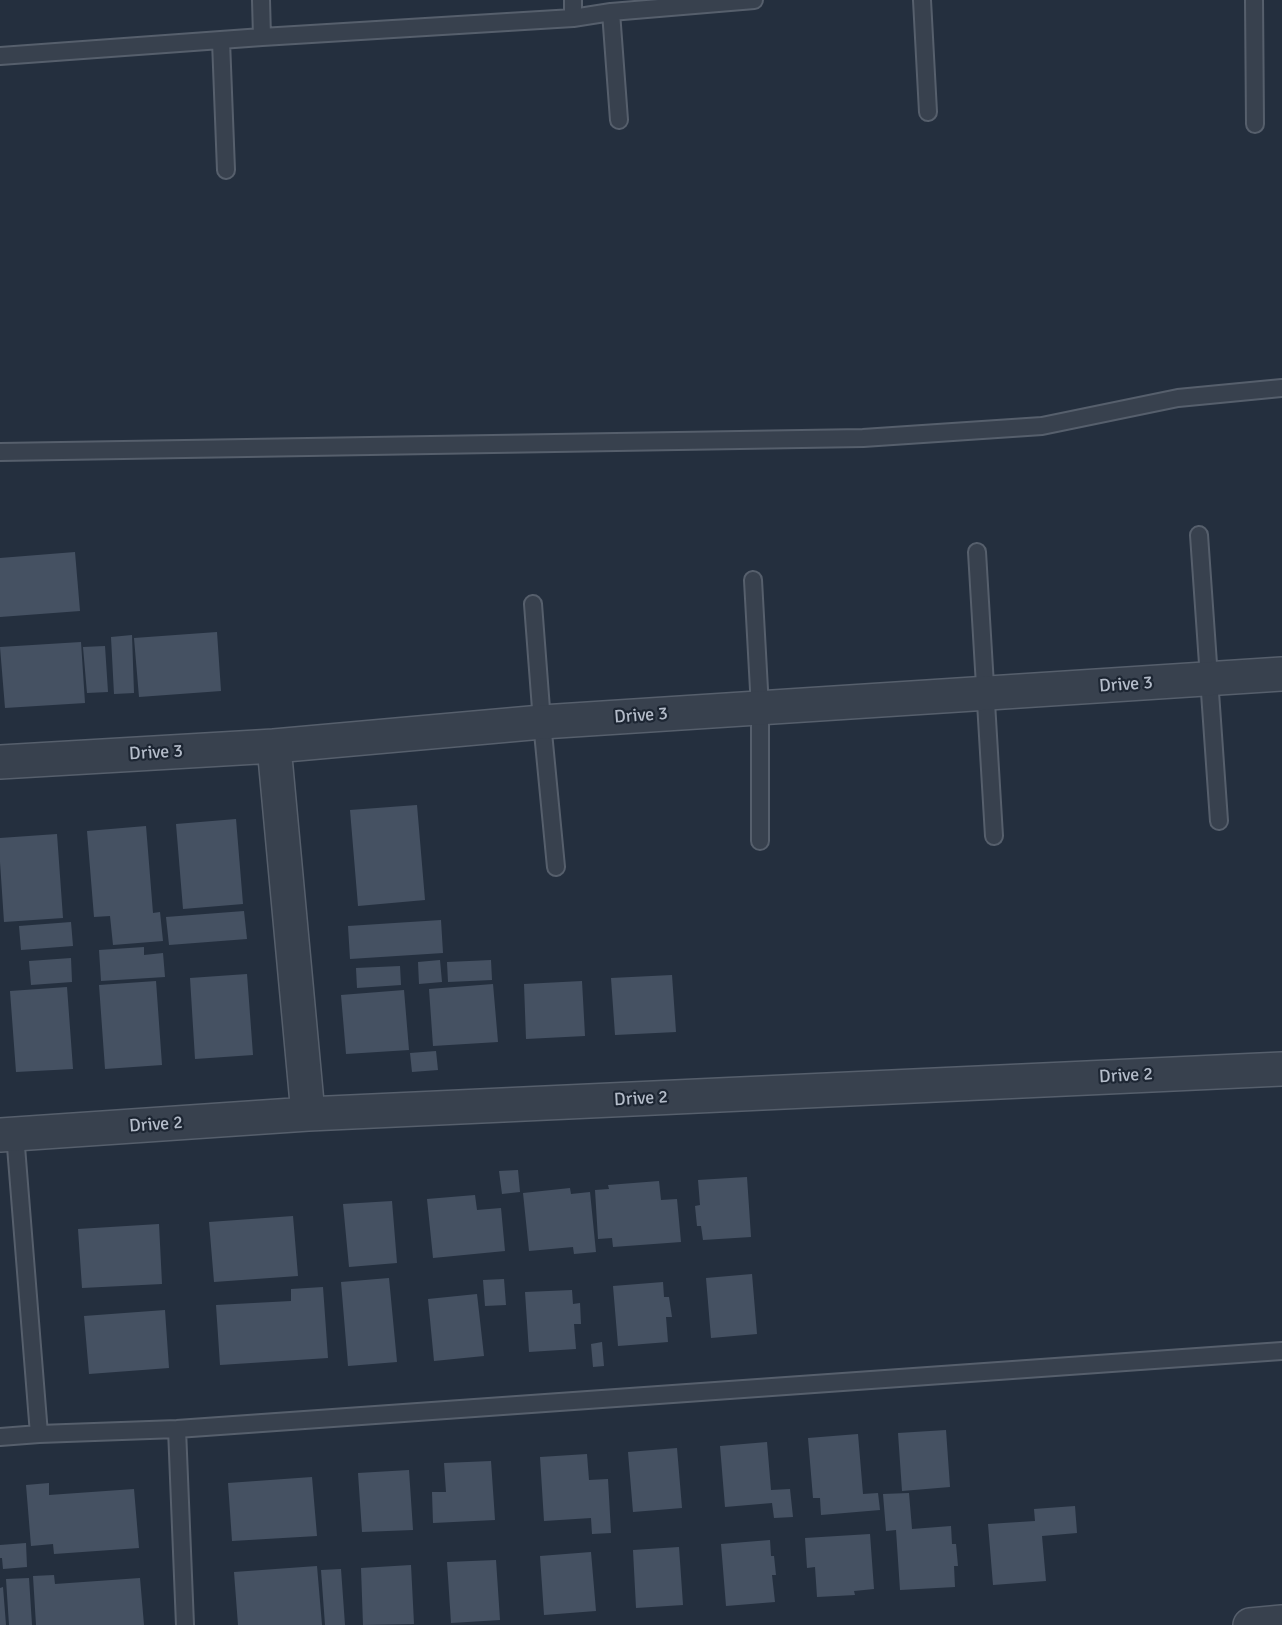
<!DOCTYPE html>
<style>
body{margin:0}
canvas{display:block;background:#242f3e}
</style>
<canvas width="1282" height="1625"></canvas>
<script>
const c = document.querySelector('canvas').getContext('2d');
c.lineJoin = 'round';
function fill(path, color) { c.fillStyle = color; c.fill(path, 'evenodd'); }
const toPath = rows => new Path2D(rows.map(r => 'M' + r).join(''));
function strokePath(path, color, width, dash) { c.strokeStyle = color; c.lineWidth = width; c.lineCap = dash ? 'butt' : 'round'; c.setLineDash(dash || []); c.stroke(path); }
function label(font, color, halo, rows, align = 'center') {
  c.font = font + ' Signika,sans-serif'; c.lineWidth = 4.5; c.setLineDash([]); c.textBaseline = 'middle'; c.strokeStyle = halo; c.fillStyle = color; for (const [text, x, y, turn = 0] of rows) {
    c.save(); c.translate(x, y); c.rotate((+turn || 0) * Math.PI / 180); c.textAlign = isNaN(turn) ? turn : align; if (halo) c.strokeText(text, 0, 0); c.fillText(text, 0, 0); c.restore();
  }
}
fill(toPath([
 [75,552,80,611,0,617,0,558],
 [217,632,221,691,139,697,134,638],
 [132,635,134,693,114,694,111,637],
 [81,642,85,703,5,708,0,647],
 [105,646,108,692,87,693,83,647],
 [417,805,425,900,358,906,350,810],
 [236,819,243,904,183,909,176,824],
 [146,826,153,913,160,912,163,941,113,945,110,916,94,917,87,831],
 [57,834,63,918,4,922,0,862,0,838],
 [244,911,247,939,169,945,166,917],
 [441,920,443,953,350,959,348,926],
 [71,922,73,946,21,950,19,926],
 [144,947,144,955,163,953,165,977,101,981,99,950],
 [71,958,72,982,31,985,29,961],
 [440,960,442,982,419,984,418,962],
 [491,960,492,980,448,982,447,962],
 [400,966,401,985,357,988,356,968],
 [247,974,253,1055,195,1059,190,978],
 [672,975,676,1032,615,1035,611,978],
 [156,981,162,1065,105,1069,99,985],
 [582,981,585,1036,526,1039,524,984],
 [493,984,498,1042,433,1046,429,989],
 [67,987,73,1069,16,1072,10,991],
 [404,990,409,1050,346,1054,341,995],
 [436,1051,438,1070,412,1072,410,1053],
 [518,1170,520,1192,502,1194,499,1171],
 [747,1177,751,1237,703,1240,701,1226,697,1226,695,1206,700,1205,698,1180],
 [659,1181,661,1200,677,1199,681,1242,613,1247,612,1238,598,1239,595,1190,609,1189,608,1185],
 [570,1188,571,1194,590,1192,596,1252,574,1254,573,1247,529,1251,523,1193],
 [475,1195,477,1210,501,1208,505,1251,433,1258,427,1199],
 [392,1201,397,1263,349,1267,343,1204],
 [293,1216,298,1276,214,1282,209,1222],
 [159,1224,162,1284,82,1288,78,1229],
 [752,1274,757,1334,711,1338,706,1278],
 [389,1278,397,1362,348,1366,341,1282],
 [504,1279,506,1305,485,1306,483,1280],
 [663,1282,664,1297,669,1297,672,1317,666,1317,668,1342,618,1346,613,1286],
 [323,1287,328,1358,220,1365,216,1305,291,1301,291,1289],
 [572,1290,573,1304,580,1303,581,1324,574,1324,576,1349,529,1352,525,1292],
 [477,1294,484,1356,434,1361,428,1299],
 [165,1310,169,1368,89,1374,84,1316],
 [602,1342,604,1366,593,1367,591,1344],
 [946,1430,950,1487,902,1491,898,1433],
 [858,1434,863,1494,878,1493,880,1510,821,1515,820,1498,813,1498,808,1438],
 [767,1442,771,1490,790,1489,793,1517,774,1518,772,1503,725,1507,720,1446],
 [677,1448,682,1508,633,1512,628,1452],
 [587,1454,589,1480,608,1479,611,1533,592,1534,591,1518,544,1521,540,1457],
 [491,1461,495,1520,433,1523,432,1492,446,1492,444,1463],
 [409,1470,413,1530,362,1532,358,1473],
 [312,1477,317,1536,232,1541,228,1483],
 [49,1483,49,1495,134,1489,139,1548,54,1554,53,1544,31,1546,26,1485],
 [909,1493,912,1529,951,1526,952,1544,956,1544,958,1566,954,1566,955,1587,900,1590,896,1530,886,1531,883,1494],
 [1075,1506,1077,1533,1042,1536,1046,1581,993,1585,988,1524,1035,1521,1034,1509],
 [870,1534,874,1589,854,1591,855,1595,817,1597,815,1567,807,1568,805,1538],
 [770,1540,771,1556,774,1556,776,1575,772,1575,775,1602,726,1606,721,1544],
 [26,1543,27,1567,3,1569,2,1558,0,1558,0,1545],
 [679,1547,683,1605,636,1608,633,1550],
 [591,1552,596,1611,544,1615,540,1556],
 [496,1560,500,1620,451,1623,447,1562],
 [411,1565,414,1624,363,1625,361,1568],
 [317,1566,322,1625,238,1625,234,1572],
 [341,1569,345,1625,325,1625,321,1570],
 [54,1575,55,1584,140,1578,144,1625,36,1625,33,1576],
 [29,1578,32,1625,9,1625,6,1579],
 [3,1587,6,1625,0,1625,0,1588]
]), '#455162');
const lane = toPath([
 [261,0,262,37],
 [573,0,573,18],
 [922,0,928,112],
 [1254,0,1255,124],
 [611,12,619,120],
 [221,41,226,170],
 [0,56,262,37,573,18,611,12,754,0],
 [0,452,863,438,1042,426,1178,398,1282,388],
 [1199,535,1219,821],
 [977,552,994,836],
 [753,580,760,708,760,841],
 [533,604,542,722,556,867],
 [15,1134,39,1434],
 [177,1429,185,1625],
 [0,1437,39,1434,177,1429,1282,1351]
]);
const street = toPath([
 [274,746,308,1114],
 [0,762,274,746,542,722,1282,674],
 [0,1135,308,1114,1282,1069],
 [1250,1625,1282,1622]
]);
strokePath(lane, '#565f6c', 20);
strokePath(street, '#565f6c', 36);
strokePath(lane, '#38414e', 16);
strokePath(street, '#38414e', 33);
label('18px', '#b4bcc9', '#1d2633', [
 ["Drive 3",1126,685,-4],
 ["Drive 3",641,716,-4],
 ["Drive 3",156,753,-3],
 ["Drive 2",1126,1076,-3],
 ["Drive 2",641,1099,-3],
 ["Drive 2",156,1125,-4]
]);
</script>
